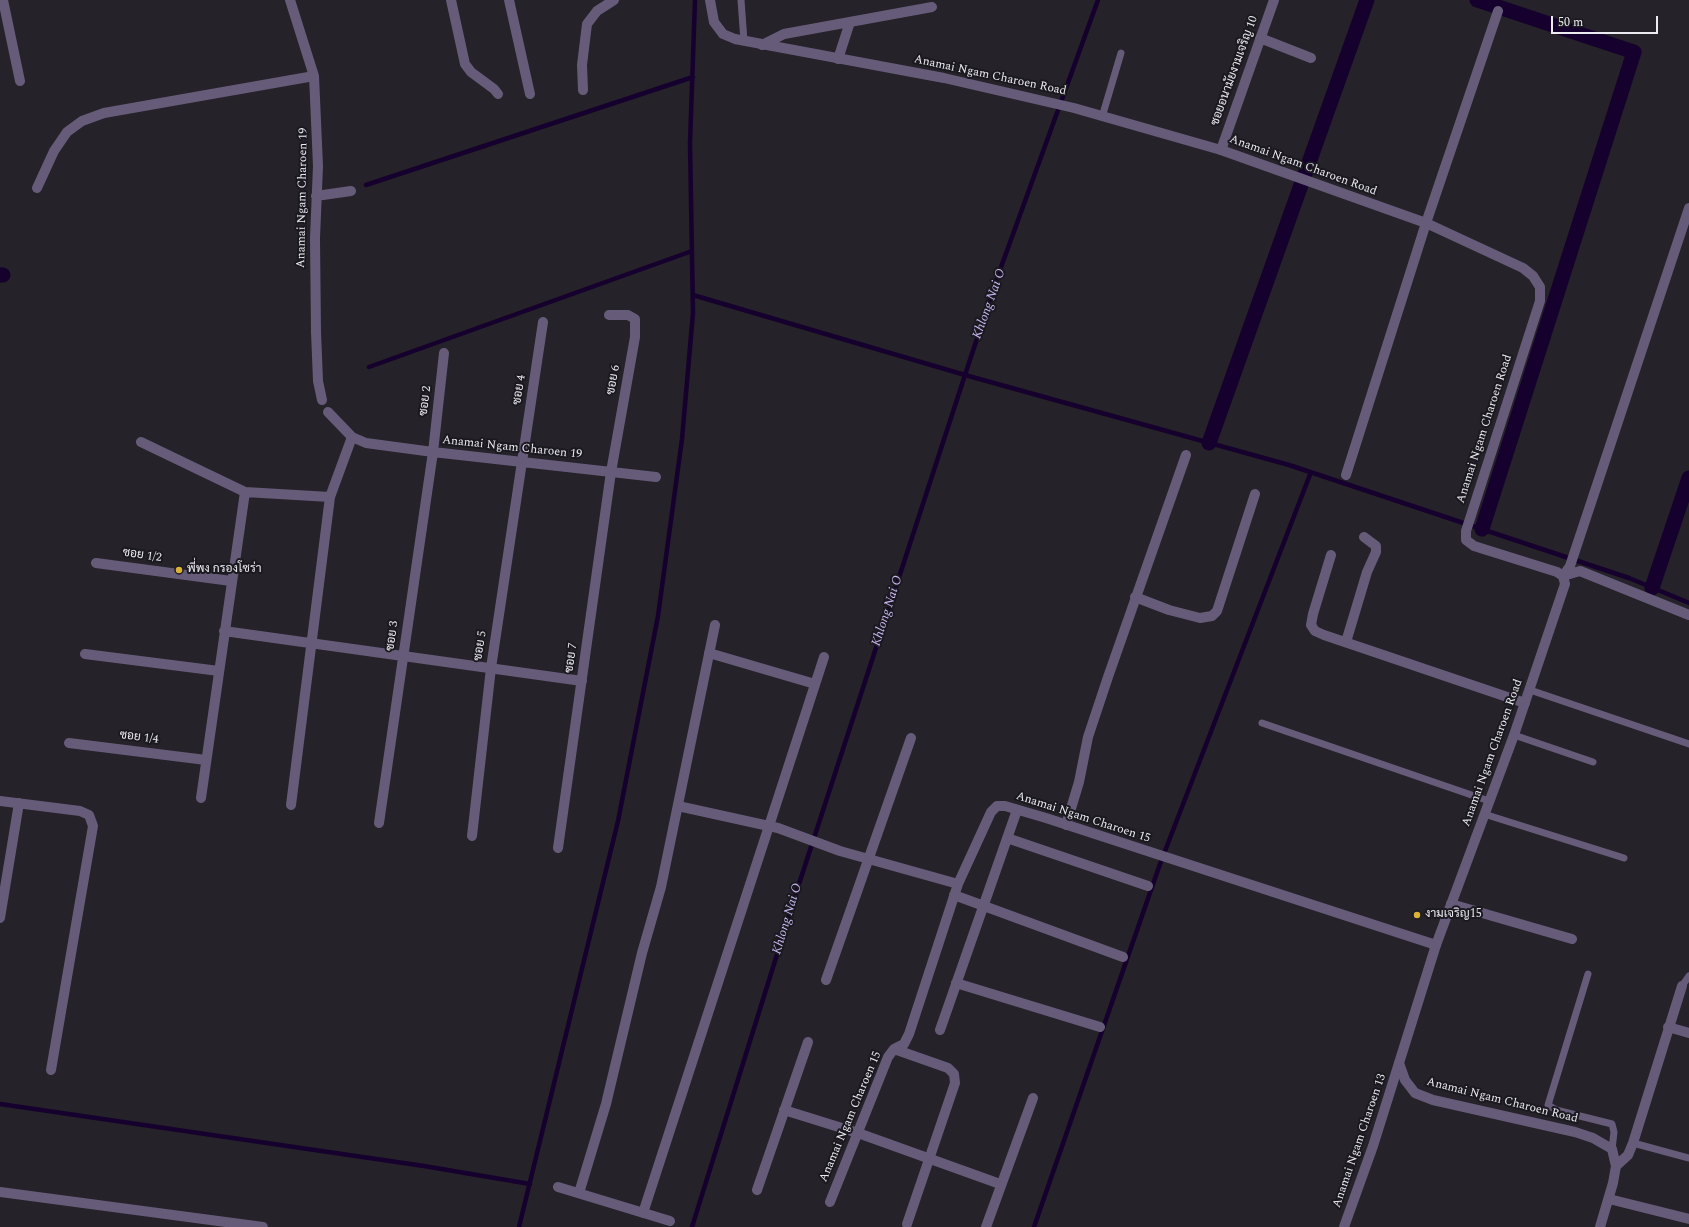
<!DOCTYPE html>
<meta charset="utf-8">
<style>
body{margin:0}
#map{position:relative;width:1689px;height:1227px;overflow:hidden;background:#252229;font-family:Spectral,serif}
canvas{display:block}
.scale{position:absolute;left:1551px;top:16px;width:107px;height:18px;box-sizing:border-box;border:2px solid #ecebf0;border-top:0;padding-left:5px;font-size:12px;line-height:14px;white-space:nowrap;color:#ecebf0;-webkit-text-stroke:3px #1b1920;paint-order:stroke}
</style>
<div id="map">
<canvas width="1689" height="1227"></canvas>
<div class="scale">50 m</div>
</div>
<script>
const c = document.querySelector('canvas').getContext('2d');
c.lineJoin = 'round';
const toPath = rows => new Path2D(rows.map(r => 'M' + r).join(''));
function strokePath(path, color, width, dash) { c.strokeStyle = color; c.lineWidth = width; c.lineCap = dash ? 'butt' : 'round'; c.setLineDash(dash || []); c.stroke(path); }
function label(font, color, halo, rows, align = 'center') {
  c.font = font + ' Spectral,Sarabun,serif'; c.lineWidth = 4; c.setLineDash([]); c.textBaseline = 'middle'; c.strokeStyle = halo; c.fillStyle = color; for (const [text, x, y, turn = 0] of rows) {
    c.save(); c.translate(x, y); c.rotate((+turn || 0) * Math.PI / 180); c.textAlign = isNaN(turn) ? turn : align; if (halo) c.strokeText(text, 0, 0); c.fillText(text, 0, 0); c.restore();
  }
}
strokePath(toPath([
 [366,185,693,77],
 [693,295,965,375,1289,465,1629,578,1689,603],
 [369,367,692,251],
 [0,1104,424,1166,530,1184],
 [519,1227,618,821,658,616,682,439,693,313,690,143,695,0],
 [692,1227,799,884,965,375,996,281,1098,0],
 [1034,1227,1160,864,1311,472]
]), '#16002d', 4.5);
strokePath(toPath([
 [1477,0,1634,52,1482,529],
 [0,275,3,275],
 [1209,443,1367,0],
 [1652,588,1689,478]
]), '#16002d', 15);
strokePath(toPath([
 [741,0,744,41],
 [1102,117,1121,53],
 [1530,690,1689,744],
 [1262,723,1489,801],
 [1514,735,1593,762],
 [1484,814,1624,858],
 [1588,974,1548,1105,1556,1110,1612,1124,1614,1132,1612,1149],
 [1682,986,1689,976],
 [1633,1143,1689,1158]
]), '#665c7a', 7);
strokePath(toPath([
 [3,0,20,81],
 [290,0,314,76,318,166,315,238,316,332,318,381,322,400],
 [451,0,465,64,471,72,494,89,498,94],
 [509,0,530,94],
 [1260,38,1311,58],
 [762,45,784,34,932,7],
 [838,59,850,22],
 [583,90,582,65,587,24,597,11,614,0],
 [1221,150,1274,0],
 [37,188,54,151,67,132,82,121,104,113,314,76],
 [316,196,351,191],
 [328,412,352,437,366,443,433,452,656,477],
 [141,442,245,492,330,497],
 [1346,475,1426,223,1498,11],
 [1331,555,1313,614,1311,625,1315,631,1324,635,1525,703],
 [96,563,231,581],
 [1563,576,1570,566,1689,208],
 [1563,576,1580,571,1689,615],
 [1135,597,1169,610,1200,618,1212,616,1217,611,1255,494],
 [224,631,582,681],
 [1346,642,1367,572,1376,552,1376,546,1364,537],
 [709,653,815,684],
 [85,654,219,671],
 [69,743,206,760],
 [201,798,245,492],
 [0,801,80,811,89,815,93,826,51,1070],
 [291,805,330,497,352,437],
 [678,806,778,828,840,851,958,884],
 [379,823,433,452,444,353],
 [1066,825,1079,782,1088,737,1108,677,1186,455],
 [472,836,491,668,543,322],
 [1007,838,1148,886],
 [558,848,611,472,635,337,635,319,628,315,609,315],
 [954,895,1123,957],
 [1451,904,1572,939],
 [0,918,19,803],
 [826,980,911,738],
 [956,983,1100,1027],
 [1668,1027,1689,1033],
 [940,1030,1017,810],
 [894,1049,948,1068,954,1074,955,1083,907,1224],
 [784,1110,858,1133,1000,1184],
 [1616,1166,1628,1155,1633,1143,1682,986],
 [558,1187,670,1221],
 [757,1190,808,1042],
 [0,1192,263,1227],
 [579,1193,606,1104,642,953,661,887,715,625],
 [1609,1199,1689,1219],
 [830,1202,888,1057,894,1049,904,1044,909,1034,958,884,991,812,997,806,1005,806,1046,818,1436,945],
 [643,1213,824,657],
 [986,1227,1033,1098],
 [1344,1227,1373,1146,1399,1063]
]), '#665c7a', 10);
strokePath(toPath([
 [710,0,714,22,723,34,735,39,944,78,1074,108,1221,150,1426,223,1523,268,1533,276,1540,287,1540,301,1466,531,1466,540,1474,546,1557,572,1563,576,1565,584,1514,735,1436,945,1399,1063,1405,1080,1415,1093,1433,1100,1575,1132,1593,1138,1612,1149,1616,1166,1613,1183,1600,1227]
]), '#665c7a', 10);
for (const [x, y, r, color] of [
 [179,570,4,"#dbb233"],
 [1417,915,4,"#dbb233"]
]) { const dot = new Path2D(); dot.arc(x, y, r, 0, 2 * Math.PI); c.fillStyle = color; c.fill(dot); strokePath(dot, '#1b1920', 1.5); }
label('12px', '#ecebf0', '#1b1920', [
 ["ซอยอนามัยงามเจริญ 10",1235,71,-70],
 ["Anamai Ngam Charoen Road",990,76,12],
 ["Anamai Ngam Charoen Road",1303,166,20],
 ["Anamai Ngam Charoen 19",303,198,-89],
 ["ซอย 6",614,380,-80],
 ["ซอย 4",520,390,-81],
 ["ซอย 2",426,401,-83],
 ["Anamai Ngam Charoen Road",1485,429,-72],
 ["Anamai Ngam Charoen 19",512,448,6],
 ["ซอย 1/2",142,556,8],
 ["ซอย 3",393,636,-82],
 ["ซอย 5",481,646,-81],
 ["ซอย 7",572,658,-82],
 ["ซอย 1/4",139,738,7],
 ["Anamai Ngam Charoen Road",1493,753,-70],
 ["Anamai Ngam Charoen 15",1083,818,18],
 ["Anamai Ngam Charoen Road",1502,1101,14],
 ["Anamai Ngam Charoen 15",851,1117,-67],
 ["Anamai Ngam Charoen 13",1360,1141,-71]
]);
label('12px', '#ecebf0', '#1b1920', [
 ["พี่พง กรองโซร่า",187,570],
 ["งามเจริญ15",1425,915]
], 'left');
label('italic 13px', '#ccb9f3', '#1b1920', [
 ["Khlong Nai O",990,304,-70],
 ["Khlong Nai O",888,611,-72],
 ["Khlong Nai O",788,919,-73]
]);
</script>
